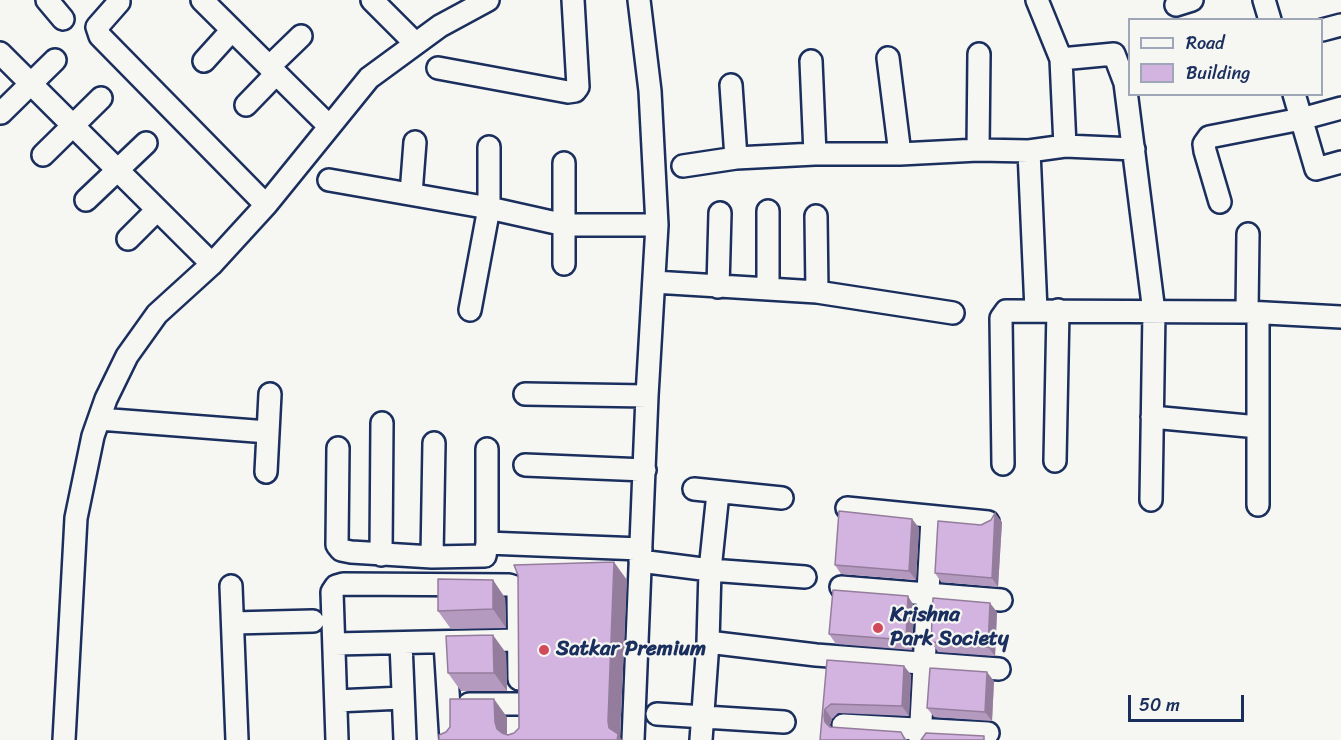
<!DOCTYPE html>
<style>
body{margin:0}
#map{position:relative;width:1341px;height:740px;overflow:hidden;background:#f6f6f2;font-family:Sriracha,sans-serif}
canvas{display:block}
.legend{position:absolute;left:1128px;top:18px;width:195px;height:78px;box-sizing:border-box;background:#f6f6f2;border:2px solid #9ea6b7;margin:0;padding:8px 10px;list-style:none;font-size:18px;color:#1b2f5e}
.legend li{display:flex;align-items:center;gap:12px;height:30px}
.legend b{width:30px;border:2px solid #9ea6b7}
.scale{position:absolute;left:1128px;top:695px;width:116px;height:27px;box-sizing:border-box;border:3px solid #1b2f5e;border-top:0;padding-left:8px;font-size:18px;line-height:21px;white-space:nowrap;color:#1b2f5e;-webkit-text-stroke:4px #f6f6f2;paint-order:stroke}
</style>
<div id="map">
<canvas width="1341" height="740"></canvas>
<ul class="legend">
<li><b style="height:8px;background:#f6f6f2"></b>Road</li>
<li><b style="height:16px;background:#d3b3df"></b>Building</li>
</ul>
<div class="scale">50 m</div>
</div>
<script>
const c = document.querySelector('canvas').getContext('2d');
c.lineJoin = 'round';
const toPath = rows => new Path2D(rows.map(r => 'M' + r).join(''));
function strokePath(path, color, width, dash) { c.strokeStyle = color; c.lineWidth = width; c.lineCap = dash ? 'butt' : 'round'; c.setLineDash(dash || []); c.stroke(path); }
function fill(path, color) { c.fillStyle = color; c.fill(path, 'evenodd'); }
function label(font, color, halo, rows, align = 'center') {
  c.font = font + ' Sriracha,sans-serif'; c.lineWidth = 4.5; c.setLineDash([]); c.textBaseline = 'middle'; c.strokeStyle = halo; c.fillStyle = color; for (const [text, x, y, turn = 0] of rows) {
    c.save(); c.translate(x, y); c.rotate((+turn || 0) * Math.PI / 180); c.textAlign = isNaN(turn) ? turn : align; if (halo) c.strokeText(text, 0, 0); c.fillText(text, 0, 0); c.restore();
  }
}
const minor = toPath([
 [47,0,63,19],
 [202,0,329,126],
 [372,0,415,43],
 [1037,0,1061,59],
 [1264,0,1270,20],
 [119,2,97,27,100,36,266,205],
 [1176,5,1192,0],
 [1322,30,1341,25],
 [0,53,212,264],
 [888,58,900,154],
 [204,61,232,30],
 [811,61,815,154],
 [269,67,301,36],
 [438,68,568,92,575,91,578,87,573,0],
 [1125,83,1154,312,1151,500],
 [731,85,736,158],
 [1294,94,1316,169,1341,162],
 [246,105,276,74],
 [1,113,55,60],
 [1065,146,1134,149],
 [978,150,979,54],
 [1029,151,1065,146,1061,59,1114,54,1125,83,1130,82],
 [43,155,101,98],
 [564,163,564,264],
 [683,166,736,158,815,154,900,154,978,150,1029,151,1036,310],
 [329,180,489,208,565,225,657,225],
 [411,194,415,142],
 [86,200,146,143],
 [1220,202,1205,151,1204,144,1209,137,1301,119,1341,108],
 [816,216,817,292],
 [128,239,157,210],
 [654,282,817,292,953,313],
 [718,287,720,213],
 [768,289,768,211],
 [470,310,489,208,489,147],
 [1247,312,1248,234],
 [525,394,647,396],
 [1152,417,1258,427],
 [99,419,268,432],
 [338,448,337,545,341,550,351,552,432,557,485,556,487,543,487,449],
 [1055,461,1058,310],
 [1003,464,1001,318,1006,311,1247,312,1341,317],
 [525,465,645,470],
 [266,472,270,394],
 [694,489,782,498],
 [1258,505,1258,314],
 [847,508,988,522],
 [487,543,641,549],
 [381,555,382,423],
 [432,557,434,443],
 [640,561,710,570,805,577],
 [231,586,237,740],
 [841,587,1001,600],
 [233,623,313,621],
 [708,642,816,655,999,669],
 [401,643,405,740],
 [445,643,451,740],
 [335,644,518,640],
 [336,701,403,698],
 [469,704,519,704],
 [657,714,784,722],
 [843,725,988,733],
 [64,740,76,518,93,436,106,399,127,356,157,314,212,264,266,205,369,78,440,26,488,0],
 [337,740,332,592,336,586,343,584,509,585,515,587,518,593,519,679],
 [633,740,647,396,657,225,650,91,639,0],
 [701,740,708,642,710,570,718,493],
 [920,740,932,518]
]);
strokePath(minor, '#1b2f5e', 26);
strokePath(minor, '#f6f6f2', 21);
fill(toPath([
 [912,519,919,528,916,580,841,574,835,565],
 [1002,522,998,587,941,582,935,573,981,525],
 [493,580,505,598,506,628,451,629,438,611],
 [914,606,912,650,836,644,829,634],
 [997,612,995,656,938,652,931,642],
 [506,653,507,691,461,691,448,673],
 [827,660,904,666,911,675,909,716,838,713,832,719,830,725,831,727,901,732,907,740,820,740],
 [994,681,992,721,934,717,927,708]
]), '#b59ac0');
fill(toPath([
 [995,513,1002,522,998,587,992,578],
 [912,519,919,528,916,580,909,571],
 [614,562,627,580,620,737,622,740,617,740,609,728,608,721],
 [493,580,505,598,506,628,493,609],
 [908,596,914,606,912,650,906,640],
 [990,603,997,612,995,656,988,647],
 [493,635,506,653,507,691,494,673],
 [904,666,911,675,909,716,902,706],
 [987,672,994,681,992,721,985,712],
 [494,699,507,717,507,740,497,729,495,722],
 [825,709,832,719,830,725,832,731,825,722,824,716]
]), '#947d9c');
const building = toPath([
 [839,511,912,519,909,571,835,565,839,511],
 [995,513,992,578,935,573,938,521,981,525,991,520,995,513],
 [614,562,608,721,609,728,618,734,617,740,439,740,439,735,446,732,450,727,450,699,494,699,495,722,497,729,502,733,508,735,514,733,519,728,518,575,514,565,614,562],
 [438,579,493,580,493,609,438,611,438,579],
 [833,590,908,596,906,640,829,634,833,590],
 [933,598,990,603,988,647,931,642,933,598],
 [493,635,494,673,448,673,446,636,493,635],
 [827,660,904,666,902,706,831,704,825,709,824,716,825,722,830,727,901,732,905,740,820,740,827,660],
 [930,668,987,672,985,712,927,708,930,668],
 [926,733,984,736,984,740,921,740,926,733]
]);
fill(building, '#d3b3df');
strokePath(building, '#947d9c', 1.5);
for (const [x, y, r, color] of [
 [878,628,6,"#d1495b"],
 [544,650,6,"#d1495b"]
]) { const dot = new Path2D(); dot.arc(x, y, r, 0, 2 * Math.PI); c.fillStyle = color; c.fill(dot); strokePath(dot, '#f6f6f2', 2); }
label('bold 21px', '#1b2f5e', '#f6f6f2', [
 ["Krishna",890,616],
 ["Park Society",890,640],
 ["Satkar Premium",556,650]
], 'left');
</script>
